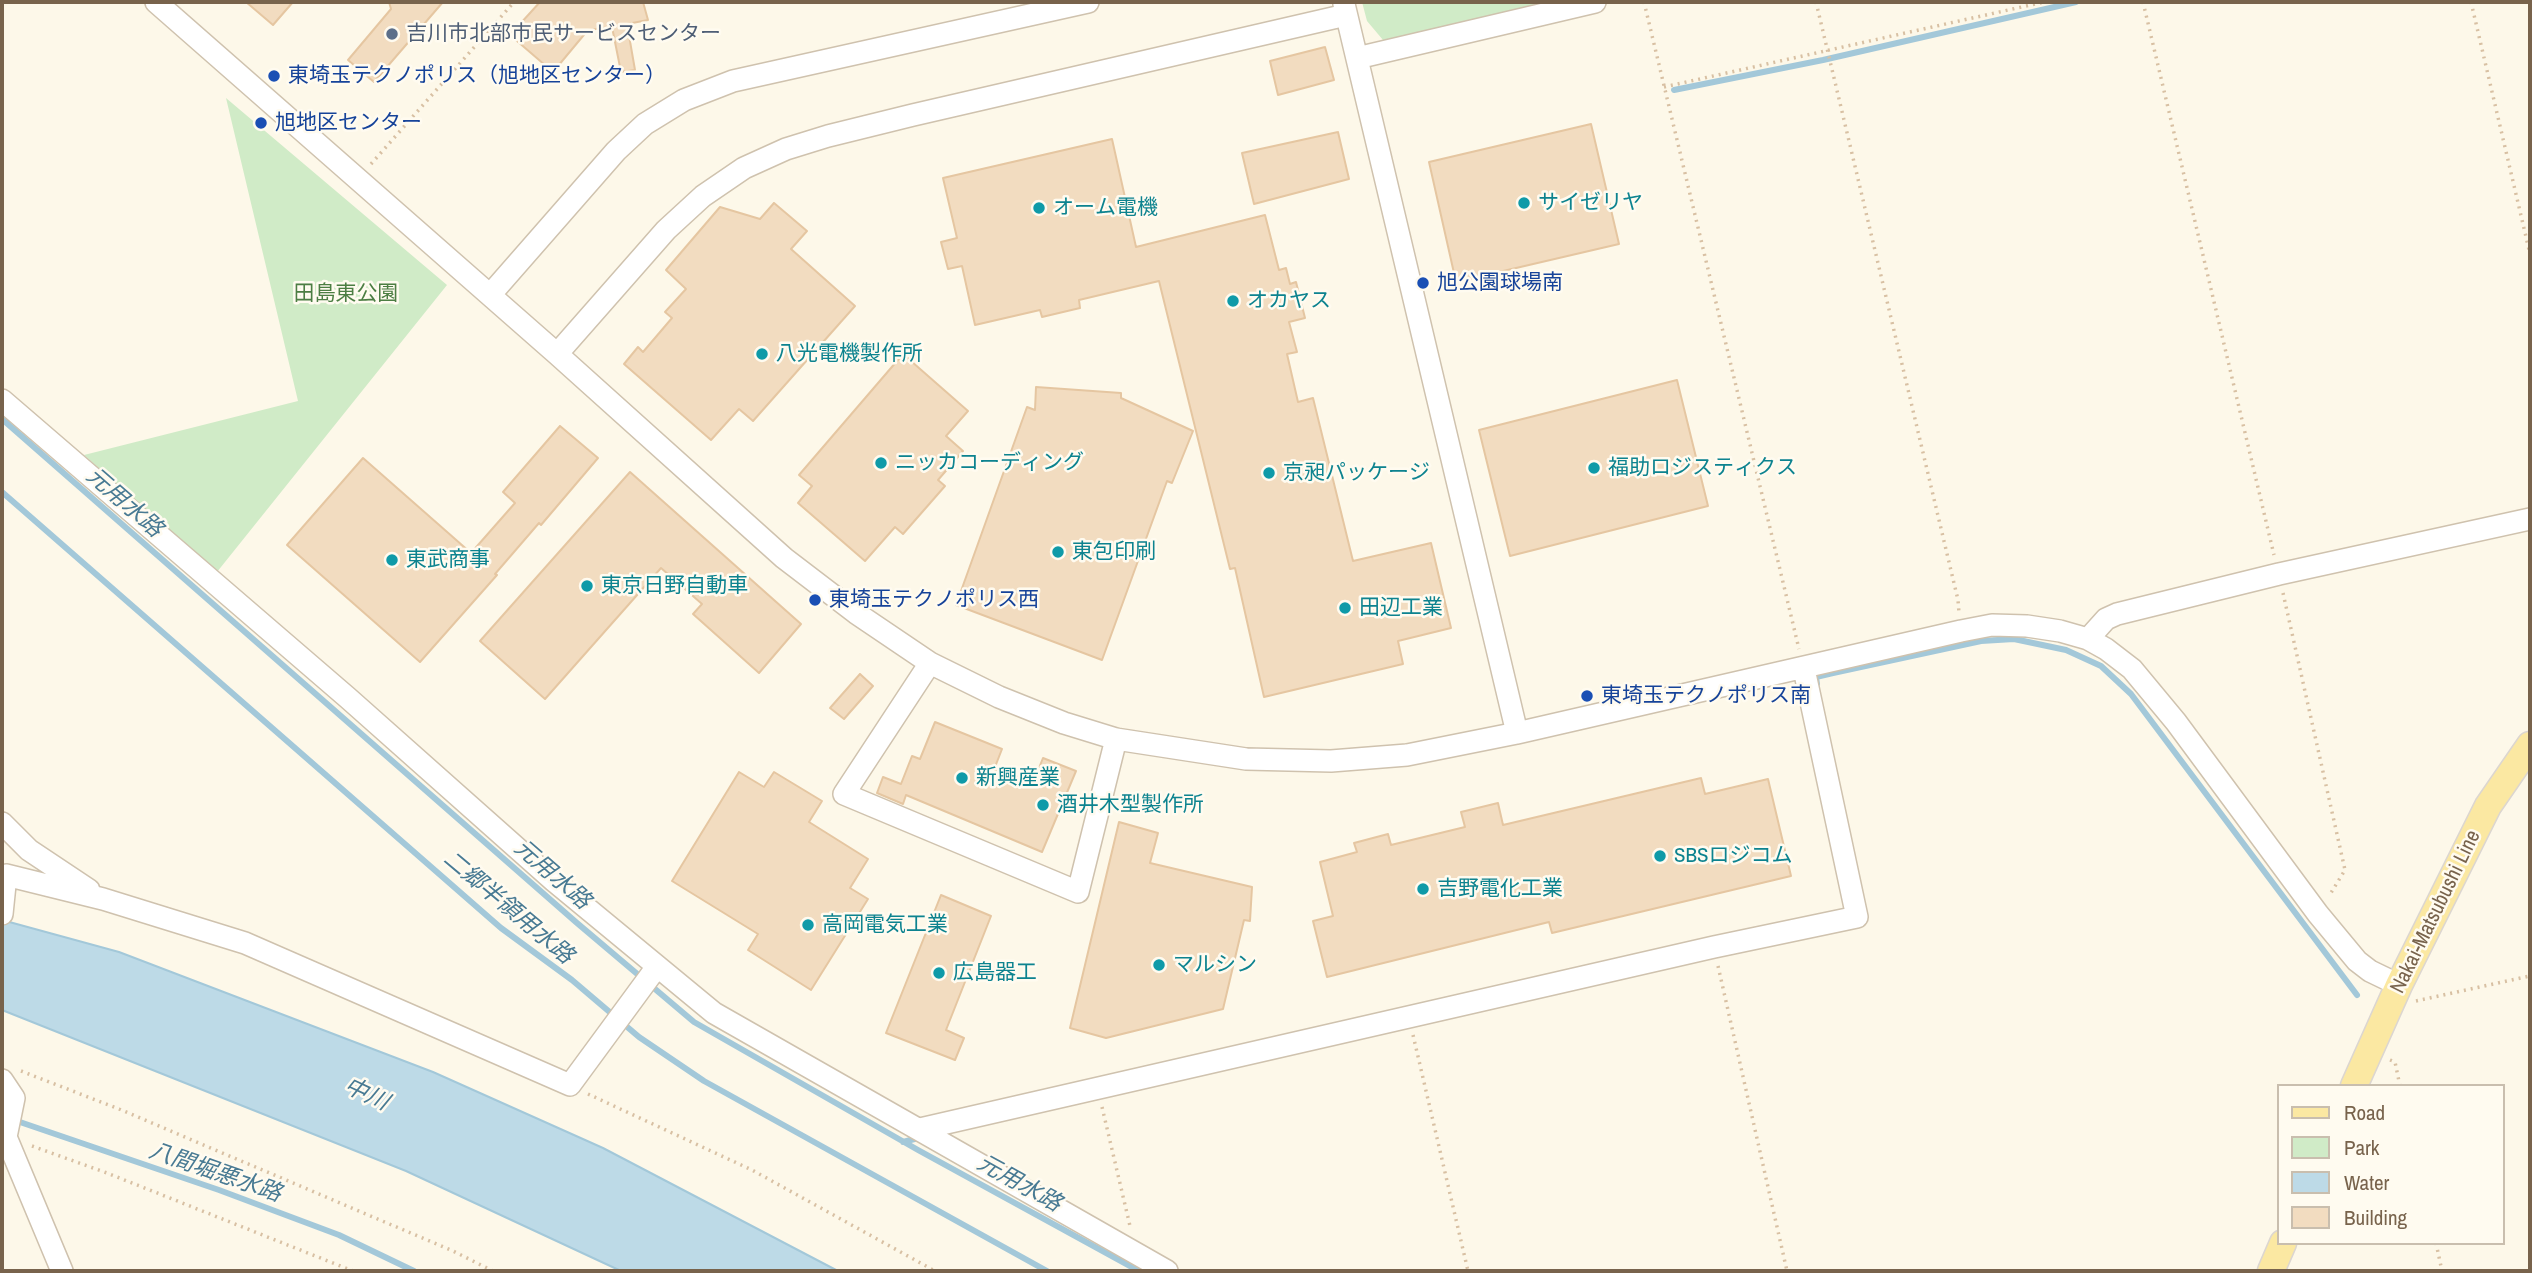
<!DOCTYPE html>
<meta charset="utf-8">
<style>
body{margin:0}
#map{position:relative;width:2532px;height:1273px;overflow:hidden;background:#fdf8e9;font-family:"Archivo Narrow",sans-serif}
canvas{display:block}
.frame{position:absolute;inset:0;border:4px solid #78634c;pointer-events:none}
.legend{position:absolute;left:2277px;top:1084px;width:228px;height:161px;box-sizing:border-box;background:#fffbf0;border:2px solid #c9beae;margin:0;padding:9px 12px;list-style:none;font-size:21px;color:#78634c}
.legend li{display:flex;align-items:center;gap:14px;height:35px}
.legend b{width:35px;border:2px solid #c9beae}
</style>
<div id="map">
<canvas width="2532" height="1273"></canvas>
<div class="frame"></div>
<ul class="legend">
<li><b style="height:9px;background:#fbe8a2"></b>Road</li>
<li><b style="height:19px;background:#d0ebc7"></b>Park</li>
<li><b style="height:19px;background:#bddae7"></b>Water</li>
<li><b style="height:19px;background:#f2dcc0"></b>Building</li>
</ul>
</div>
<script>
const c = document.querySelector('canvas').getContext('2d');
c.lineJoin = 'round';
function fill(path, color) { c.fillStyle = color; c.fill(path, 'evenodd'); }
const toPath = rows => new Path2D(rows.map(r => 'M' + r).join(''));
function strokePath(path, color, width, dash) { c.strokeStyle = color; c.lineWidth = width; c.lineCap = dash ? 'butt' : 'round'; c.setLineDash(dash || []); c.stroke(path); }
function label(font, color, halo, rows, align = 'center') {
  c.font = font + ' "Archivo Narrow","Noto Sans JP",sans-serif'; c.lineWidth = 5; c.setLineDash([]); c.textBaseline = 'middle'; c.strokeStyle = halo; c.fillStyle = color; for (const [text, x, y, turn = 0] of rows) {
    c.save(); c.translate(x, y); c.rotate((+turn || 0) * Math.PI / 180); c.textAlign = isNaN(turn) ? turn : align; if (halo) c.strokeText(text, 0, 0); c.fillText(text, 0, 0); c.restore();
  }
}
fill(toPath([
 [1362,2,1556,2,1383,40,1367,21],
 [226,98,447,285,217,572,84,455,298,401]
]), '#d0ebc7');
const water = toPath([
 [2,920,119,952,433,1072,603,1148,838,1271,621,1271,406,1171,2,1010,2,920]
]);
fill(water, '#bddae7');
strokePath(water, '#a3c8d9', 2);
strokePath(toPath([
 [1674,90,1823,60,2076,2],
 [2,419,577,923,694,1022,918,1150,1139,1271],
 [2,492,501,928,572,980,639,1037,704,1081,1047,1271],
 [1817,684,1816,677,1833,673,1981,641,2014,639,2066,650,2101,666,2131,694,2357,995],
 [14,1120,219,1190,339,1235,414,1271],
 [903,1142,922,1137]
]), '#a3c8d9', 6);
const building = toPath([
 [246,2,293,2,273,25,246,2],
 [389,2,443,2,374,82,348,60,391,9,389,2],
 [540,2,643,2,648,20,627,24,635,70,621,72,612,27,588,30,553,72,510,35,540,2],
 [1325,47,1334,80,1278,95,1270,61,1325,47],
 [1591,124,1619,244,1456,282,1429,162,1591,124],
 [1338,132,1349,179,1254,204,1242,153,1338,132],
 [1112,139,1136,247,1265,215,1279,270,1286,268,1290,284,1296,282,1305,318,1289,322,1297,352,1287,354,1298,402,1313,398,1353,561,1431,543,1451,628,1398,641,1403,664,1264,697,1235,568,1230,569,1159,281,1079,300,1080,308,1042,317,1040,310,975,325,962,266,948,269,941,242,957,238,943,178,1112,139],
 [774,203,807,231,791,249,855,306,753,421,739,409,711,440,624,364,638,347,643,352,672,318,665,312,686,289,666,270,720,207,760,219,774,203],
 [903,354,968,411,946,436,963,451,938,480,945,486,903,534,895,527,865,561,798,503,812,486,799,475,903,354],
 [1677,380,1708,506,1510,556,1479,430,1677,380],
 [1036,387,1121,393,1121,398,1193,431,1172,483,1167,481,1102,660,956,605,1027,407,1035,410,1036,387],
 [560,426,598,458,541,525,539,523,495,574,497,575,420,662,287,545,363,458,471,553,515,503,503,492,560,426],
 [630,472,801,624,759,673,693,614,702,604,661,568,545,699,480,641,630,472],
 [860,674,873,686,844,719,830,708,860,674],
 [935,722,1002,749,995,767,1033,783,1043,758,1076,771,1042,852,906,795,903,804,877,793,883,777,901,784,912,756,920,759,935,722],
 [739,772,764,787,774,772,822,801,809,822,868,859,850,888,868,899,811,990,748,950,758,934,672,881,739,772],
 [1701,778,1705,794,1768,779,1791,876,1552,933,1549,922,1327,977,1313,921,1333,916,1320,862,1357,852,1354,843,1388,834,1391,845,1465,827,1461,812,1498,803,1503,825,1701,778],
 [1119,822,1158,833,1150,863,1252,887,1250,921,1244,920,1223,1009,1106,1038,1070,1028,1119,822],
 [941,895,991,916,946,1030,964,1038,955,1060,886,1033,941,895]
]);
fill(building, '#f2dcc0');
strokePath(building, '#e5c6a1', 2);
const minor = toPath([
 [156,2,557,354,784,558,856,613,930,663,999,697,1064,723,1116,739,1246,759,1331,761,1407,755,1517,733,1961,631,1992,625,2027,626,2060,631,2088,639,2106,649,2132,669,2176,722,2318,914,2357,961,2370,971,2399,985],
 [1344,4,1517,733],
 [1357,58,1595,2],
 [490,295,616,151,645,124,684,100,733,81,1088,2],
 [557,354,666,230,703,196,744,168,786,149,828,136,913,115,1346,15],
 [2,400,348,698,554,881,714,1013,1167,1271],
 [2088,639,2106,619,2117,614,2279,574,2530,519],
 [930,663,844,794,1078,892,1116,739],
 [2,823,29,850,89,890],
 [2,914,6,875,103,899,245,943,570,1085,656,968],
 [2,1080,14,1098,6,1137,62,1271],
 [920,1129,1714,947,1857,917,1804,669]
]);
const major = toPath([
 [2354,1086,2399,985,2488,806,2530,745],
 [2271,1271,2283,1243]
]);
strokePath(minor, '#cfc2ae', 24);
strokePath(major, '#dcd6d0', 29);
strokePath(toPath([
 [1644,2,1799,649],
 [1816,2,1958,600,1959,613],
 [2143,2,2274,555],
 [2471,2,2530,254],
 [1664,87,2044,2],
 [371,164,514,2],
 [2283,593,2345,870,2329,896],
 [1718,966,1787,1271],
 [2416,1001,2530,976],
 [1413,1035,1468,1271],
 [2390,1060,2395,1062,2400,1086],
 [21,1071,119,1109,453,1251,493,1271],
 [588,1094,752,1170,935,1271],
 [1102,1107,1130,1226],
 [32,1146,107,1173,353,1271],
 [2436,1243,2442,1271]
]), '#d8c0a3', 3.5, [2, 5]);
strokePath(minor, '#fff', 21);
strokePath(major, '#fbe8a2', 26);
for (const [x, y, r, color] of [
 [392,34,7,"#5c6f8a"],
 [274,76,7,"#1a4fb4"],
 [261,123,7,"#1a4fb4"],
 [1524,203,7,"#0f9aa8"],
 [1039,208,7,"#0f9aa8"],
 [1423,283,7,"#1a4fb4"],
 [1233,301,7,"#0f9aa8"],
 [762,354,7,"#0f9aa8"],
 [881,463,7,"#0f9aa8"],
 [1594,468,7,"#0f9aa8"],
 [1269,473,7,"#0f9aa8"],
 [1058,552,7,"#0f9aa8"],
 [392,560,7,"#0f9aa8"],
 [587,586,7,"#0f9aa8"],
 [815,600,7,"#1a4fb4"],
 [1345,608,7,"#0f9aa8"],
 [1587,696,7,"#1a4fb4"],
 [962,778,7,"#0f9aa8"],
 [1043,805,7,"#0f9aa8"],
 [1660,856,7,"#0f9aa8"],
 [1423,889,7,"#0f9aa8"],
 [808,925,7,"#0f9aa8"],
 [1159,965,7,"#0f9aa8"],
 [939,973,7,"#0f9aa8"]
]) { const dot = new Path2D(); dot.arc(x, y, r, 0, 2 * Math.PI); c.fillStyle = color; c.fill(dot); strokePath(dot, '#fffbf0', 2.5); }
label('21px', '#4e5e75', '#fffbf0', [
 ["吉川市北部市民サービスセンター",406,34]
], 'left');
label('21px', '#164399', '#fffbf0', [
 ["東埼玉テクノポリス（旭地区センター）",288,76],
 ["旭地区センター",275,123],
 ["旭公園球場南",1437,283],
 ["東埼玉テクノポリス西",829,600],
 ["東埼玉テクノポリス南",1601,696]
], 'left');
label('21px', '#0d838f', '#fffbf0', [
 ["サイゼリヤ",1538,203],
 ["オーム電機",1053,208],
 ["オカヤス",1247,301],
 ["八光電機製作所",776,354],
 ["ニッカコーディング",895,463],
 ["福助ロジスティクス",1608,468],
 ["京昶パッケージ",1283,473],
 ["東包印刷",1072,552],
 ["東武商事",406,560],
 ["東京日野自動車",601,586],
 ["田辺工業",1359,608],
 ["新興産業",976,778],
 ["酒井木型製作所",1057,805],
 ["SBSロジコム",1674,856],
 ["吉野電化工業",1437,889],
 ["高岡電気工業",822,925],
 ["マルシン",1173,965],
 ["広島器工",953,973]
], 'left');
label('21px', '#4c7e43', '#fffbf0', [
 ["田島東公園",346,294]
]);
label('21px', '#78634c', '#fffbf0', [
 ["Nakai-Matsubushi Line",2436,912,-64]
]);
label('italic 23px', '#487a93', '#fffbf0', [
 ["元用水路",124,503,41],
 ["元用水路",552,875,41],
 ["二郷半領用水路",508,908,40],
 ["中川",366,1095,25],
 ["八間堀悪水路",215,1173,19],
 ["元用水路",1019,1184,29]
]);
</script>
